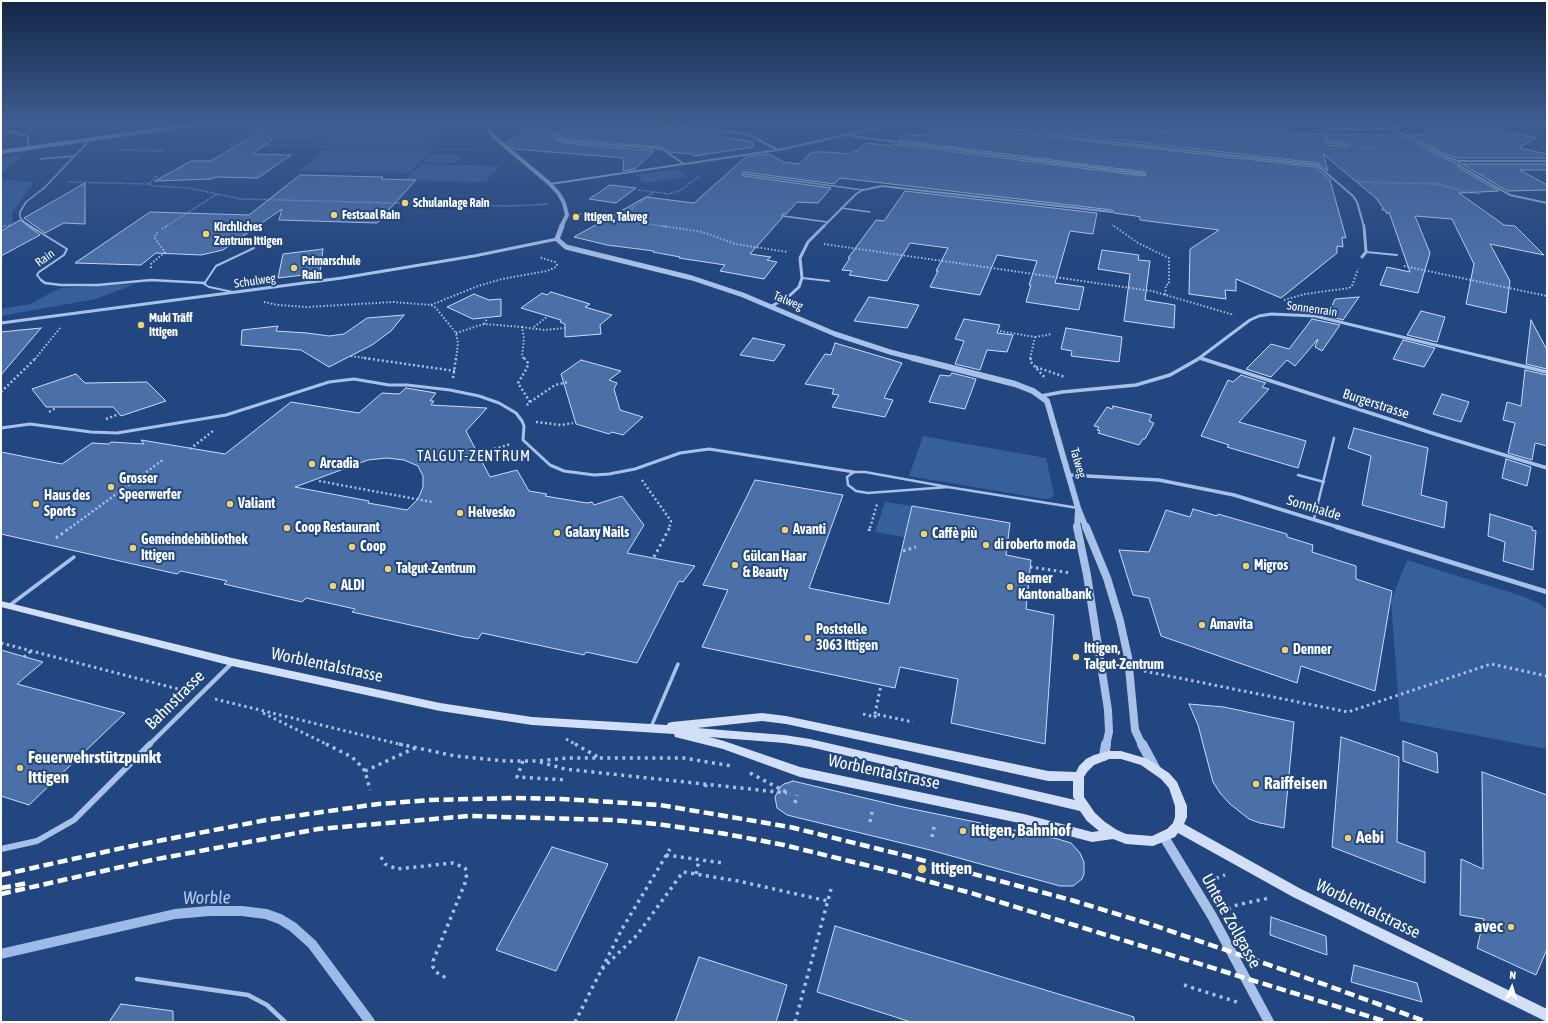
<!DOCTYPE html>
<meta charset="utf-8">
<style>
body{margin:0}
#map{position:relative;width:1548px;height:1023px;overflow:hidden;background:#22467f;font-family:"Asap Condensed",sans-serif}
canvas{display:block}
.frame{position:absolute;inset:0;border:2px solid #fff;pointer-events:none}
.north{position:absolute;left:1492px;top:967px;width:40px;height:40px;-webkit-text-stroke:3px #22467f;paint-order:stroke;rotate:4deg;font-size:11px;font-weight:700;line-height:16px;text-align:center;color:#fff}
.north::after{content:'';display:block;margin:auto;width:14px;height:18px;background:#fff;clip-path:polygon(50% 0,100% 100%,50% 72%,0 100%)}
</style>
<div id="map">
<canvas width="1548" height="1023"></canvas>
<div class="frame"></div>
<div class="north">N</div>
</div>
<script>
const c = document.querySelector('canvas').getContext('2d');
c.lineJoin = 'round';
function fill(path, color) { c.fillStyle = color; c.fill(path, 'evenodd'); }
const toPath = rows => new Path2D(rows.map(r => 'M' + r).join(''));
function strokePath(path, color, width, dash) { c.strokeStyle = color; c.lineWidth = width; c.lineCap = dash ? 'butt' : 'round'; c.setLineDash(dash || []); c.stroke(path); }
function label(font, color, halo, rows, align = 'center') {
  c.font = font + ' "Asap Condensed",sans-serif'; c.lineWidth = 4; c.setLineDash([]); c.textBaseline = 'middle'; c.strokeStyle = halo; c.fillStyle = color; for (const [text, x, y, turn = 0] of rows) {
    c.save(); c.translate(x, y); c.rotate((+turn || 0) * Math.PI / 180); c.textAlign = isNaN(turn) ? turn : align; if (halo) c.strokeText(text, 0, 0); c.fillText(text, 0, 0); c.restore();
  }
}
fill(toPath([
 [282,124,448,124,426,144,255,141],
 [233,143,460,148,478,148,474,151,229,146],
 [328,149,431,151,408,173,298,171],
 [23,155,1,174,1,158],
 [430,155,464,155,457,163,423,162],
 [421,164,500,166,485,182,404,180],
 [679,169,687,177,643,183,636,174],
 [1,180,34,182,12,213,13,224,1,227],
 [135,284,96,299,1,316,1,309,30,304,60,288],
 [923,436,1046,458,1054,495,1051,498,1045,499,909,476],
 [885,502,912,506,904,537,875,532],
 [1407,560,1525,597,1540,604,1547,610,1547,749,1400,721,1391,601]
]), '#365f9c');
strokePath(toPath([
 [1,954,175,914,209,911,242,911,266,914,280,919,293,927,312,944,370,1022]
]), '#9cbbe7', 10);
const building = toPath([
 [585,124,650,124,652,126,716,133,714,135,720,135,718,137,752,141,753,147,694,156,692,154,670,152,662,147,566,139,558,136,564,132,572,132,585,124],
 [674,124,727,124,721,129,674,124],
 [936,124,1316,167,1330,180,1346,238,1342,237,1343,247,1337,246,1337,253,1281,298,1236,279,1236,291,1225,290,1226,299,1189,294,1190,249,1219,230,1140,220,1140,217,1136,216,1114,213,1112,210,840,178,834,184,744,172,742,173,744,176,831,188,818,203,797,202,786,214,782,214,782,218,750,254,771,257,767,260,777,262,764,279,720,271,725,265,679,258,680,257,653,252,654,251,607,245,574,237,646,197,694,203,746,157,769,154,783,162,799,164,812,152,828,152,849,154,854,151,857,151,867,143,892,146,894,144,1144,176,1146,175,1144,172,898,140,904,134,925,136,936,124],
 [1030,124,1109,124,1177,132,1185,124,1235,124,1302,134,1324,134,1327,145,1348,147,1350,146,1349,143,1330,141,1329,134,1398,135,1415,142,1445,159,1456,163,1459,168,1499,191,1459,193,1504,225,1515,226,1544,255,1490,244,1510,281,1506,313,1466,304,1474,264,1452,219,1415,216,1430,253,1418,293,1380,285,1387,267,1410,272,1389,212,1387,214,1385,210,1382,210,1383,208,1376,198,1323,154,1328,171,1317,163,1026,129,1030,124],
 [1441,124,1463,124,1536,138,1519,148,1547,154,1547,158,1458,158,1447,155,1411,135,1423,135,1421,134,1441,124],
 [264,129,272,140,252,154,291,155,258,178,216,177,211,179,155,181,191,161,211,161,264,129],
 [528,129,555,131,553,134,554,139,565,143,654,151,635,169,623,171,624,158,514,149,507,143,528,129],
 [1462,164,1547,164,1547,170,1520,170,1547,185,1547,190,1508,191,1462,164],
 [300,175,383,177,381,179,416,180,377,223,279,220,282,209,223,250,201,255,156,253,141,265,75,263,150,212,249,215,300,175],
 [85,183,85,224,64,223,45,233,24,218,85,183],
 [610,185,636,188,616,203,589,199,610,185],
 [905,191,1097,213,1093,234,1070,231,1055,283,1084,287,1079,310,1026,302,1031,285,1029,285,1037,261,997,255,980,295,930,287,938,271,936,271,948,248,910,243,887,281,849,275,852,271,842,270,850,258,848,258,876,220,884,221,905,191],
 [20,220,40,235,1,256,1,231,20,220],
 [323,249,320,273,278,278,283,254,323,249],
 [1102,250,1139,255,1138,260,1150,261,1145,300,1175,305,1174,328,1124,321,1130,274,1098,269,1102,250],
 [551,292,590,304,585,307,612,315,600,325,601,334,565,337,565,324,560,322,561,320,521,308,542,293,547,295,551,292],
 [474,294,489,300,501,299,501,316,473,319,447,307,474,294],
 [869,297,919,305,907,328,854,321,869,297],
 [1359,297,1343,320,1317,313,1322,307,1330,310,1335,299,1359,297],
 [1421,311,1445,317,1437,342,1407,335,1421,311],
 [404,315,391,331,372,345,329,367,301,350,241,345,242,330,278,326,276,331,307,333,329,336,344,334,367,318,404,315],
 [964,319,1000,325,997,333,1013,335,1007,352,987,350,980,370,955,364,964,341,955,339,964,319],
 [1312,319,1340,325,1322,351,1315,347,1318,339,1295,366,1287,360,1271,377,1246,369,1271,344,1289,349,1312,319],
 [1531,320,1547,350,1547,369,1526,364,1531,320],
 [41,328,1,375,1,332,41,328],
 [1066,328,1122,337,1119,362,1071,356,1072,351,1061,349,1066,328],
 [753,338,785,345,774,361,740,355,753,338],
 [1403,340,1435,348,1424,367,1393,359,1403,340],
 [835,343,902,363,884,398,893,400,885,417,832,407,839,395,832,394,834,389,805,384,825,354,831,355,835,343],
 [581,360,621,371,609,380,617,383,614,389,620,410,643,417,623,435,612,432,609,434,576,424,561,374,581,360],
 [1525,370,1547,375,1547,446,1535,443,1532,460,1508,453,1515,423,1503,420,1507,402,1521,406,1525,370],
 [952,373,976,379,965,409,929,402,940,375,950,376,952,373],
 [76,374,85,383,147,382,166,401,121,416,113,407,46,407,32,389,76,374],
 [1241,375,1266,383,1262,387,1269,389,1239,422,1306,441,1298,468,1227,447,1229,445,1201,436,1228,380,1233,382,1241,375],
 [406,388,436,393,430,401,434,401,431,405,487,408,466,431,490,477,517,470,529,491,547,494,545,496,587,503,592,502,594,505,622,496,644,525,627,553,695,566,683,582,679,581,637,663,586,652,584,655,482,633,478,639,464,637,352,612,355,609,306,598,302,602,224,584,227,581,181,571,177,574,1,534,1,452,62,464,92,443,109,444,111,442,144,444,141,440,225,454,291,402,359,413,382,393,399,394,406,388],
 [387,458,404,460,418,466,423,476,423,487,418,499,407,510,368,503,369,501,295,487,368,460,387,458],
 [1442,394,1469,402,1461,422,1433,414,1442,394],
 [1113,406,1152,415,1149,421,1154,423,1145,439,1143,439,1139,445,1098,433,1100,431,1097,430,1099,427,1094,426,1107,407,1112,409,1113,406],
 [1354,428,1428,448,1421,495,1447,502,1444,528,1362,505,1371,456,1348,448,1354,428],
 [1506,459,1531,467,1527,486,1502,478,1506,459],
 [755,480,843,495,809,588,889,604,912,506,1010,523,1006,555,1031,560,1026,609,1054,615,1045,744,951,723,958,679,900,667,895,688,702,647,728,590,703,585,755,480],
 [1193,509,1217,516,1218,514,1287,534,1287,537,1313,545,1312,552,1356,566,1356,579,1392,591,1375,691,1301,666,1297,683,1161,636,1149,598,1133,595,1119,550,1149,552,1166,510,1190,517,1193,509],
 [1490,514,1532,527,1532,530,1536,531,1533,570,1503,561,1505,542,1488,536,1490,514],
 [1,650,43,662,17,684,125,713,29,805,1,796,1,650],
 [1189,704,1224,707,1294,722,1284,828,1260,823,1249,819,1230,804,1220,793,1213,782,1198,725,1189,704],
 [1341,737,1399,757,1397,842,1425,852,1425,883,1332,847,1341,737],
 [1403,741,1437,753,1438,773,1403,761,1403,741],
 [1482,772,1547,795,1547,949,1536,975,1477,948,1484,919,1460,915,1461,859,1483,869,1482,772],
 [793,781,903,807,1058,839,1071,843,1080,853,1084,862,1084,874,1082,879,1073,886,1060,886,930,850,787,815,777,808,775,797,780,787,784,784,793,781],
 [552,847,608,864,556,971,496,950,552,847],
 [1271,917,1326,936,1327,955,1270,935,1271,917],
 [835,926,1134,1017,1134,1022,911,1022,817,992,835,926],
 [699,957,787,985,776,1022,675,1022,699,957],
 [1354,965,1417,983,1422,1002,1351,982,1354,965],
 [121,1004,173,1011,173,1022,109,1022,121,1004]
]);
fill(building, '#4b70a8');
strokePath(building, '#cbdcf5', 1);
strokePath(toPath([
 [60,129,73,124],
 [1360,148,1401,149],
 [120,150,164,151],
 [68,182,149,184,153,186,189,188,241,199,511,206,549,204],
 [1357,182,1437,184,1466,192,1481,194],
 [149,184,157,176,153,176],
 [639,190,669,194,681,190,701,175],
 [580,214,669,227],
 [618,219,653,192],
 [1112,225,1115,227],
 [1,227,10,225],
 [165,227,217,194]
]), '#a8c1e6', 1.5, [1, 1.5]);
strokePath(toPath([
 [662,226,703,232,735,244,788,252],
 [1114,226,1138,243,1169,258,1169,284,1166,285,1165,295],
 [1,227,5,226],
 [162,229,167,226],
 [824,244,1152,291,1234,315],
 [1404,266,1547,296],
 [151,268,151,264,165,252,154,237,158,232],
 [1284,300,1305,294,1349,288,1352,286,1358,269],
 [264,302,278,305,307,307,393,302,431,305,436,308,456,333,458,343,456,359],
 [431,305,478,286,502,279,547,271,556,267,557,265,555,262,539,257],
 [484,324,488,317],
 [522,327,544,330,565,328],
 [534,327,548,316],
 [1000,331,1035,337,1030,359],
 [456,333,484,324,522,327,524,338,522,356,524,359],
 [1035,337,1052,334],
 [351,356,371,359],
 [35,359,60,328]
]), '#a8c1e6', 2, [1.5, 2]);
strokePath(toPath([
 [364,358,455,371],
 [524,358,528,363,527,368,518,383,530,402,526,406],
 [1031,358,1030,361,1046,379],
 [1036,367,1065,377],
 [453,378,456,358],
 [1,392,36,358],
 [530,402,555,385,568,382],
 [49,412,56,408],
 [106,419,119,414],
 [536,422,561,425,573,423],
 [190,449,213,431],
 [477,454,511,444],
 [642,480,671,521,669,528],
 [319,481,432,502],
 [70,528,164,459],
 [870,528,877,504]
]), '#a8c1e6', 2.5, [2, 2.5]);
strokePath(toPath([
 [869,531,870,527],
 [56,538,71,527],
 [903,551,916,547],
 [654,557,670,527],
 [1030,567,1071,573],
 [1,643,182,690],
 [24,657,31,651],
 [1144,671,1348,712,1491,664,1547,676],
 [215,699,403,745],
 [263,713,328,745],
 [863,714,875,717,875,714,913,722],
 [875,714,881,685],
 [566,739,577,745]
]), '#a8c1e6', 3, [2.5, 3.5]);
strokePath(toPath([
 [326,744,352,757,360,765,365,771,370,790],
 [399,744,455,756,506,761,538,761,568,758,684,758,732,766],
 [575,744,598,757],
 [523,761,517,777,566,780],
 [540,762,565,769,787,793],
 [365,771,415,748],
 [750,773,790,794],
 [705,787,707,783],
 [795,803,797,795],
 [870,822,872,812],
 [932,837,934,827],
 [666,855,723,863],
 [381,857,385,864,397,869,453,863,465,868,467,873,465,883,433,961,433,967,436,972,446,978],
 [696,874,699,860],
 [1209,881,1225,875],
 [1228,909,1237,905,1269,898],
 [602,969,637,935,683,872,738,881,828,901],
 [1184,985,1240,1003],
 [575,1022,622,929,670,849],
 [795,1022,831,889]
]), '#a8c1e6', 3.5, [3, 4.5]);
strokePath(toPath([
 [1326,129,1328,143,1348,145],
 [40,159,75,156],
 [744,174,863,190],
 [841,208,870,212],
 [783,216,827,222],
 [32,227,24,222,20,217,20,212,26,202,44,188,87,143,88,140]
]), '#a8c1e6', 1.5);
strokePath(toPath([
 [30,226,67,249,64,255,39,272,37,275,41,280],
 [1366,252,1397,255],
 [802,278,829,281],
 [233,292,209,287,204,284,216,266,254,248]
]), '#a8c1e6', 2);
strokePath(toPath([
 [854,472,865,472,948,487,868,493,856,491,848,485,847,477,854,472],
 [1298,475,1324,482],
 [948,487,1078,508],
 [1314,519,1334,438]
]), '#a8c1e6', 2.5);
strokePath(toPath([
 [10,605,74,557],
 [651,727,678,664]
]), '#a8c1e6', 3.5);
strokePath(toPath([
 [137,979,248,995,267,1005,285,1022]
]), '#a8c1e6', 4.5);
strokePath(toPath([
 [41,280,45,283,61,285,98,285,151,280,205,283]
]), '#a8c1e6', 2.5);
strokePath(toPath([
 [1,428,30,424,91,432,117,433,226,415,329,382,354,379,389,385,407,385,450,390,479,396,499,403,516,413,522,421,524,426,523,440,550,465,564,471,594,475,609,474,635,469,680,453,709,449,854,472]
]), '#a8c1e6', 3);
strokePath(toPath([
 [572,124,555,134,556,138,565,141,662,149,684,164],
 [652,124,747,134,778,150],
 [970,124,1077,138,1317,165,1353,196,1357,202,1364,227],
 [1262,124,1364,130,1400,128,1413,124],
 [1540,124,1547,125],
 [1391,129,1416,140,1446,157,1458,161,1547,161],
 [1,130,28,136,28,148],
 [851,136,1144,174],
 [1458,161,1460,166,1510,195,1547,203],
 [550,184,778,150,896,124],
 [823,227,856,194,863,190,882,186,1112,212]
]), '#a8c1e6', 2);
strokePath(toPath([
 [1362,257,1366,252,1364,226],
 [770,307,788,297,799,287,802,278,800,258,808,242,824,226],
 [1,323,342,278,474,256,557,239],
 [1200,358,1203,359],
 [1198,359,1250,320,1259,316,1271,314,1315,316,1493,359]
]), '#a8c1e6', 3);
strokePath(toPath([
 [1200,358,1435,434,1547,468],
 [1489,358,1547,372],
 [1041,396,1062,392,1136,385,1170,375,1200,358],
 [1069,475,1159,480,1234,495,1341,528]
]), '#a8c1e6', 3.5);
strokePath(toPath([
 [1337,527,1547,592],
 [149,745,232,663]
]), '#a8c1e6', 4.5);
strokePath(toPath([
 [1,849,37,841,74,820,150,744]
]), '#a8c1e6', 6);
strokePath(toPath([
 [486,124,493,136,550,184,559,194,564,203,567,215,561,227],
 [1,152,199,124]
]), '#a8c1e6', 4);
strokePath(toPath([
 [562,226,557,239,566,247,692,278,743,295,835,334,890,352,917,359]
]), '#a8c1e6', 5);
strokePath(toPath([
 [913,358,1015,384,1033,391,1047,401,1078,508,1086,528],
 [1077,528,1078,510]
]), '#a8c1e6', 6);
strokePath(toPath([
 [1077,527,1087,575,1108,710,1109,732,1106,745],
 [1086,527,1107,578,1120,621,1128,657,1135,730,1142,745]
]), '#a8c1e6', 8);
strokePath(toPath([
 [1142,744,1155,768],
 [1104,756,1106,744],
 [1164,837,1212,916,1269,1022]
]), '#a8c1e6', 10);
fill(toPath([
 [1,601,232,658,440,703,532,717,667,725,668,723,672,722,762,713,786,716,1048,771,1076,772,1079,766,1086,759,1094,755,1109,751,1121,751,1148,759,1169,773,1177,782,1187,806,1187,817,1184,824,1301,889,1547,1009,1547,1022,1293,897,1178,833,1175,837,1153,846,1126,844,1113,839,1092,842,1024,824,800,777,723,749,675,737,674,734,532,725,440,711,232,666,1,607,1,601],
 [762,721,786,724,1048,781,1073,781,1073,797,1075,800,810,739,784,735,697,728,762,721],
 [709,737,784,743,810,747,1080,811,1087,821,1099,831,1092,832,1024,814,800,767,724,741,709,737],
 [1109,759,1121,759,1141,765,1161,779,1169,788,1175,806,1175,817,1173,823,1167,829,1152,836,1126,834,1117,830,1105,822,1095,813,1084,797,1084,777,1087,772,1094,765,1109,759]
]), '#d2dff6');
strokePath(toPath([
 [1,875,127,847,266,820,378,804,430,800,515,798,562,799,660,805,790,827,899,854,1071,900,1153,925,1304,977,1427,1022],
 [1,888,28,883],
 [1,894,152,860,318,829,469,816,612,820,657,824,726,834,784,845,894,872,971,893,1387,1022]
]), '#fff', 4.5, [10, 4.5]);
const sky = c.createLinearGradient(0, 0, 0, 267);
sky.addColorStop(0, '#132646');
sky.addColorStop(0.46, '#3e5d90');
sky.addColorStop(1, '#3e5d9000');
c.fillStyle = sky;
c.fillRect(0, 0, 1548, 267);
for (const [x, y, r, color] of [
 [405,203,4,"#f2d26a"],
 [334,215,4,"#f2d26a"],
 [576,217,4,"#f2d26a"],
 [206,234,4,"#f2d26a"],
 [294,268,4,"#f2d26a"],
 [141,325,4,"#f2d26a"],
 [312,464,4,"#f2d26a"],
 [111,487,4,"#f2d26a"],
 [36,504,4,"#f2d26a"],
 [230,504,4,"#f2d26a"],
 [460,513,4,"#f2d26a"],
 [287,528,4,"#f2d26a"],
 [785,530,4,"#f2d26a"],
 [557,533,4,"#f2d26a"],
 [924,534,4,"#f2d26a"],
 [986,545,4,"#f2d26a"],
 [352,547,4,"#f2d26a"],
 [133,548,4,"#f2d26a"],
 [735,565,4,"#f2d26a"],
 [1246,566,4,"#f2d26a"],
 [388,569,4,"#f2d26a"],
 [333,586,4,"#f2d26a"],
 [1010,587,4,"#f2d26a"],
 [1202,625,4,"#f2d26a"],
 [808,638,4,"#f2d26a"],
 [1285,650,4,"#f2d26a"],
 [1076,657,4,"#f2d26a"],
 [20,768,4,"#f2d26a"],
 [1256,784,4,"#f2d26a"],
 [963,831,4,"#f2d26a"],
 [1348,838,4,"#f2d26a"],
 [922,869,5,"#f2d26a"],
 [1511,927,4,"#f2d26a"]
]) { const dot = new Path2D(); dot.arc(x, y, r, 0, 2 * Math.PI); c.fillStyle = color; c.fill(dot); strokePath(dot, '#22467f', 1.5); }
label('bold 12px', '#fff', '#22467f', [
 ["Schulanlage Rain",413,203],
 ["Festsaal Rain",342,215],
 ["Ittigen, Talweg",584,217],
 ["Kirchliches",214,227],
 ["Zentrum Ittigen",214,241],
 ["Primarschule",302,261],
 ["Rain",302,275],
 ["Muki Träff",149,318],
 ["Ittigen",149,332]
], 'left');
label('12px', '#fff', '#22467f', [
 ["Rain",45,258,-36],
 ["Schulweg",255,281,-8],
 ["Talweg",788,301,23],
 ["Sonnenrain",1312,309,8],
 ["Talweg",1078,463,74]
]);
label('14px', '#fff', '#22467f', [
 ["Burgerstrasse",1376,404,18],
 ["Sonnhalde",1314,508,17]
]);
label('bold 14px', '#fff', '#22467f', [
 ["Arcadia",320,464],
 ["Grosser",119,479],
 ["Speerwerfer",119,495],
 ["Haus des",44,496],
 ["Sports",44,512],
 ["Valiant",238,504],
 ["Helvesko",468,513],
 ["Coop Restaurant",295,528],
 ["Avanti",793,530],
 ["Galaxy Nails",565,533],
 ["Caffè più",932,534],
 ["Gemeindebibliothek",141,540],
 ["Ittigen",141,556],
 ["di roberto moda",994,545],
 ["Coop",360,547],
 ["Gülcan Haar",743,557],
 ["& Beauty",743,573],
 ["Migros",1254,566],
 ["Talgut-Zentrum",396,569],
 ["Berner",1018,579],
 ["Kantonalbank",1018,595],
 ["ALDI",341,586],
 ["Amavita",1210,625],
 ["Poststelle",816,630],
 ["3063 Ittigen",816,646],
 ["Ittigen,",1084,649],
 ["Talgut-Zentrum",1084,665],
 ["Denner",1293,650]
], 'left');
c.letterSpacing = '1px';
label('15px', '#fff', '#22467f', [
 ["TALGUT-ZENTRUM",474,456]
]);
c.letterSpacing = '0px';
label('17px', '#fff', '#22467f', [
 ["Worblentalstrasse",327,665,12],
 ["Bahnstrasse",175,700,-45],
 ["Worblentalstrasse",884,772,12],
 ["Worblentalstrasse",1368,909,26],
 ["Untere Zollgasse",1231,921,61]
]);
label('bold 17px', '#fff', '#22467f', [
 ["Feuerwehrstützpunkt",28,758],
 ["Ittigen",28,778],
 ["Raiffeisen",1264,784],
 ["Ittigen, Bahnhof",971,831],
 ["Aebi",1356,838],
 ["Ittigen",931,869],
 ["avec",1503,927,"right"]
], 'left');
label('italic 18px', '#b3cbee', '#22467f', [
 ["Worble",207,898,-1]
]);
</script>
